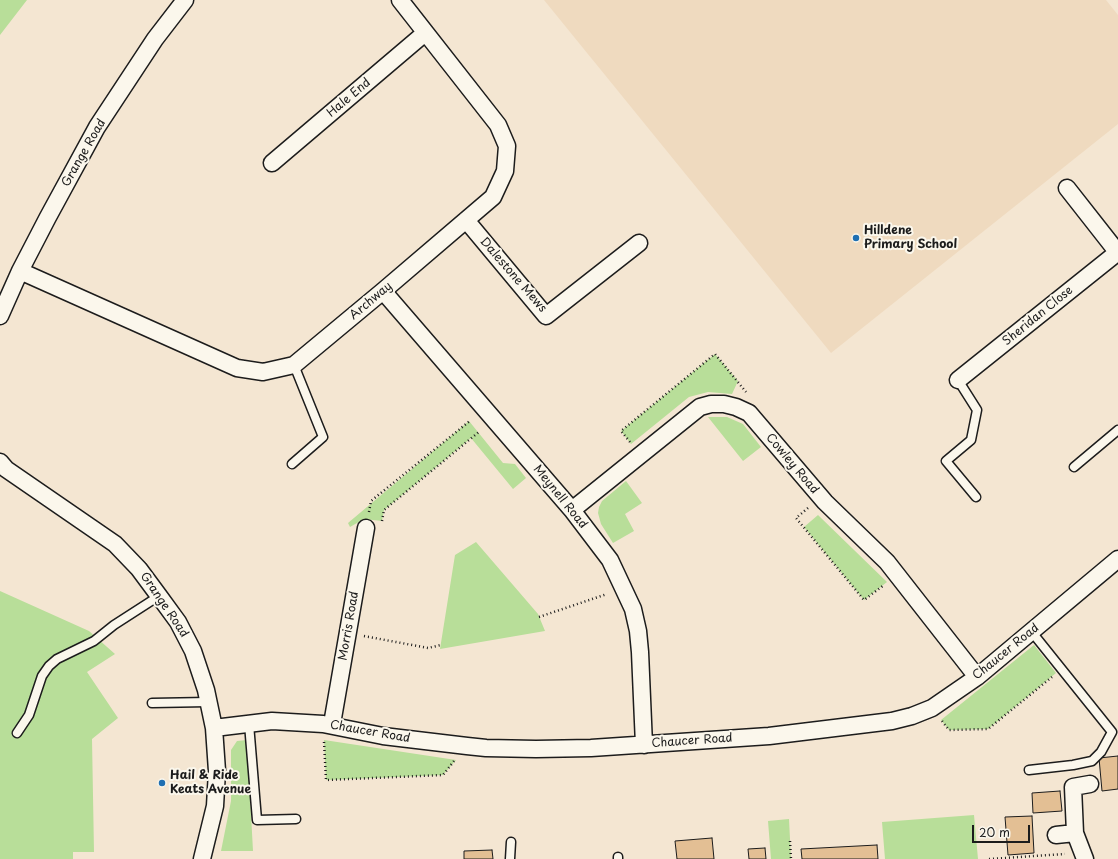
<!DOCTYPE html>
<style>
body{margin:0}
#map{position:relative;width:1118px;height:859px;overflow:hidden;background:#f4e6d2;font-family:"Playpen Sans",sans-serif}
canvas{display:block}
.scale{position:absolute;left:972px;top:825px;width:58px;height:18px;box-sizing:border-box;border:2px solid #1c1c1c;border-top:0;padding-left:5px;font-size:12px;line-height:14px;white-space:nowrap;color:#1c1c1c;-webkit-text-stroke:3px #fbf7ec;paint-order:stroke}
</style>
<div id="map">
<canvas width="1118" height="859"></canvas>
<div class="scale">20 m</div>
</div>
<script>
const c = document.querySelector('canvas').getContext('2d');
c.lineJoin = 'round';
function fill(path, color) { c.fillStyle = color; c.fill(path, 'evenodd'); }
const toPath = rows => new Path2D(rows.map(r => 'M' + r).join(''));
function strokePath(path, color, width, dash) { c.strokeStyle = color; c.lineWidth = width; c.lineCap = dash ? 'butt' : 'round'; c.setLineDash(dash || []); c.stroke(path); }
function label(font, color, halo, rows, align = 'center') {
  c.font = font + ' "Playpen Sans",sans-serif'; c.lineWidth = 4; c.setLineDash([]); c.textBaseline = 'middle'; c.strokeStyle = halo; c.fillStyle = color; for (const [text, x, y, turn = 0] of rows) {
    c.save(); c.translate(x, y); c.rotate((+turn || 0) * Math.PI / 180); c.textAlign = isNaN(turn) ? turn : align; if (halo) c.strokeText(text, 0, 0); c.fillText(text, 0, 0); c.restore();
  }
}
fill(toPath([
 [544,0,1106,0,1118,15,1118,124,831,353]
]), '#efdabf');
fill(toPath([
 [0,0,27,0,0,35],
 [715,354,738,381,732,394,708,392,689,397,631,444,621,431],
 [708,417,727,417,743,424,761,447,743,461],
 [469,421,503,463,515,464,526,478,513,489,471,438,384,510,382,521,364,519,350,527,348,523],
 [626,481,642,503,625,514,634,531,613,543,601,524,598,513,599,507,602,501],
 [818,515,887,582,864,600,804,527],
 [476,542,538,614,545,631,440,649,455,555],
 [0,591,89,631,115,654,87,672,118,718,92,739,94,852,73,852,73,859,0,859],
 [1034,645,1056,673,988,729,949,730,941,720],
 [247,740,253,851,221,851,231,801,231,750,237,741],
 [324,740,456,760,443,775,326,780],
 [974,815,978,859,885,859,882,822],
 [789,819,791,859,771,859,768,821]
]), '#b8de99');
const building = toPath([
 [1118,756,1118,789,1102,791,1099,758,1118,756],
 [1060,791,1062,811,1033,813,1032,793,1060,791],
 [1032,816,1034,853,1008,855,1005,817,1032,816],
 [712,838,714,859,677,859,675,841,712,838],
 [877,845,878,859,802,859,801,849,877,845],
 [765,848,766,859,749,859,748,849,765,848],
 [492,850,493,859,464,859,464,851,492,850]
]);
fill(building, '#e3bf94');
strokePath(building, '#1c1c1c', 1);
const lane = toPath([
 [958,380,977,410,971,440,946,461,976,497],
 [292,464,323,437,294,365],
 [1074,467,1118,430],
 [152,703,208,702],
 [249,724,257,820,296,819],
 [17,733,29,715,42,676,49,666,57,659,94,641,114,625,159,596],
 [1029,770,1073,765,1092,761,1101,752,1112,732,1031,631],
 [618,857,618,859],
 [510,859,511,842]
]);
const street = toPath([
 [272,163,425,33],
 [1067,188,1118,253],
 [466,220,546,316,639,243],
 [20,271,237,368,263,372,294,365,383,291,493,197,505,171,507,146,498,125,400,0],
 [383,291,572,510,610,560,633,609,638,631,640,652,644,745],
 [0,316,20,271,48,217,97,127,155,39,185,0],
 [958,380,1118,252],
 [0,462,6,469,115,544,139,569,159,596,178,622,193,651,206,690,214,728,217,771,215,806,202,859],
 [572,510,700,407,711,404,724,404,736,407,749,413,825,502,887,562,977,677],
 [332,724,366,528],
 [214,728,272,721,323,724,383,736,467,746,486,748,536,749,591,748,769,736,892,721,912,716,932,708,977,677,1118,559],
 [1075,833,1073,787,1090,784],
 [1056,835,1075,833,1085,859]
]);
strokePath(lane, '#1c1c1c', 11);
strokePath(street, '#1c1c1c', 19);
strokePath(toPath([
 [630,442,621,431,715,354,746,392],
 [808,508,796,518,864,600,884,585],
 [369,512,371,501,471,420],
 [382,521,384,510,480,431],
 [539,617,607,594],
 [364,636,428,648,441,645],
 [942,721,949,730,988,729,1052,677],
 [324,742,326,780,443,775,454,761],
 [790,841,791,859],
 [989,859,1065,854]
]), '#1c1c1c', 2.5, [1, 3]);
strokePath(lane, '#fbf7ec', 8);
strokePath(street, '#fbf7ec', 16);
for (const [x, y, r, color] of [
 [856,238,4,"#1f6fb2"],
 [162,783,4,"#1f6fb2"]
]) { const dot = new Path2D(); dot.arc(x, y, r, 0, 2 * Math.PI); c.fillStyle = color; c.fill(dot); strokePath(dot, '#fbf7ec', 1.5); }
label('12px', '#1c1c1c', '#fbf7ec', [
 ["Hale End",349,98,-40],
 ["Grange Road",84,153,-60],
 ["Dalestone Mews",513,275,49],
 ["Archway",371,301,-40],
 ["Sheridan Close",1038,316,-39],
 ["Cowley Road",792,464,50],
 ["Meynell Road",560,497,51],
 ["Grange Road",164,605,56],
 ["Morris Road",349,626,-80],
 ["Chaucer Road",1006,652,-39],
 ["Chaucer Road",370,732,10],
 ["Chaucer Road",692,741,-4]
]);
label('bold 12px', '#1c1c1c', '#fbf7ec', [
 ["Hilldene",864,231],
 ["Primary School",864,245],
 ["Hail & Ride",170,776],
 ["Keats Avenue",170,790]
], 'left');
</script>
